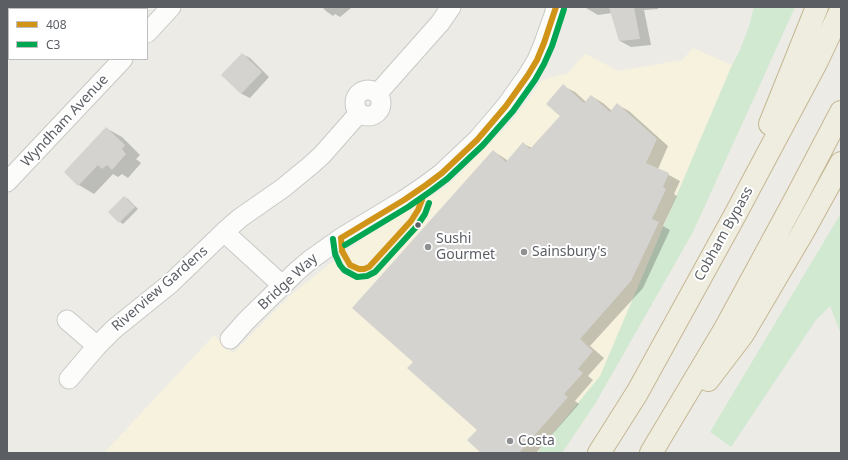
<!DOCTYPE html>
<style>
body{margin:0}
#map{position:relative;width:848px;height:460px;overflow:hidden;background:#ecebe6;font-family:"Noto Sans",sans-serif}
canvas{display:block}
.frame{position:absolute;inset:0;border:8px solid #5b5f64;pointer-events:none}
.legend{position:absolute;left:8px;top:8px;width:140px;height:52px;box-sizing:border-box;background:#fff;border:1px solid #bdbfc1;margin:0;padding:5px 7px;list-style:none;font-size:12px;color:#5b5f64}
.legend li{display:flex;align-items:center;gap:8px;height:20px}
.legend b{width:20px;border:1px solid #bdbfc1}
</style>
<div id="map">
<canvas width="848" height="460"></canvas>
<div class="frame"></div>
<ul class="legend">
<li><b style="height:5px;background:#d09419"></b>408</li>
<li><b style="height:5px;background:#00a651"></b>C3</li>
</ul>
</div>
<script>
const c = document.querySelector('canvas').getContext('2d');
c.lineJoin = 'round';
function fill(path, color) { c.fillStyle = color; c.fill(path, 'evenodd'); }
const toPath = rows => new Path2D(rows.map(r => 'M' + r).join(''));
function strokePath(path, color, width, dash) { c.strokeStyle = color; c.lineWidth = width; c.lineCap = dash ? 'butt' : 'round'; c.setLineDash(dash || []); c.stroke(path); }
function label(font, color, halo, rows, align = 'center') {
  c.font = font + ' "Noto Sans",sans-serif'; c.lineWidth = 4; c.setLineDash([]); c.textBaseline = 'middle'; c.strokeStyle = halo; c.fillStyle = color; for (const [text, x, y, turn = 0] of rows) {
    c.save(); c.translate(x, y); c.rotate((+turn || 0) * Math.PI / 180); c.textAlign = isNaN(turn) ? turn : align; if (halo) c.strokeText(text, 0, 0); c.fillText(text, 0, 0); c.restore();
  }
}
fill(toPath([
 [693,48,732,65,600,377,537,453,104,453,214,335,233,353,294,292,370,233,447,186,511,122,542,80,569,73,576,63,586,54,618,71,682,60]
]), '#f6f2de');
fill(toPath([
 [754,7,795,7,759,87,693,232,595,404,562,453,537,453,600,376,732,65,740,50,749,26],
 [841,213,841,334,830,306,816,320,731,447,710,432]
]), '#d2e9d1');
fill(toPath([
 [322,7,350,7,351,8,340,17,335,14,333,16,326,11],
 [586,7,658,7,658,9,644,10,651,45,631,47,620,41,612,13,598,15,586,8],
 [242,54,250,58,269,77,250,98,242,94,222,75],
 [563,86,575,92,586,102,591,96,603,103,612,111,618,105,629,111,668,146,658,169,680,181,674,194,677,196,663,226,670,230,643,288,590,346,604,358,588,376,593,380,575,401,579,404,536,453,482,453,478,430,414,362,493,151,504,158,508,161,524,144,532,148,561,116],
 [106,128,122,137,140,155,136,159,141,163,128,178,122,174,118,177,113,174,94,194,79,185,65,172],
 [124,197,128,199,138,209,123,224,120,222]
]), '#0003');
fill(toPath([
 [609,7,634,7,640,39,619,41],
 [242,53,262,72,241,94,221,75],
 [563,84,584,103,591,95,610,112,617,103,657,139,646,163,669,173,663,187,666,189,652,219,659,222,631,281,580,339,593,351,578,369,583,373,564,394,568,397,519,453,481,453,467,440,477,430,407,368,413,362,352,308,493,150,506,162,523,142,530,149,560,116,546,104],
 [106,127,125,145,122,149,126,154,112,170,107,165,102,169,98,165,78,186,64,172],
 [124,196,135,207,119,223,108,212]
]), '#d4d3d0');
const minor = toPath([
 [57,7,59,9],
 [147,33,171,7],
 '355 103a13 13 0 1 1 26 0a13 13 0 1 1-26 0Z',
 [377,94,440,23,451,7],
 [7,182,123,59],
 [224,232,282,285],
 [67,320,97,346],
 [230,339,246,321,297,271,310,260,341,238,404,200,426,185,442,173,477,140,506,106,528,75,537,60,544,43,554,15,556,7],
 [69,379,97,346,114,329,171,283,224,232,240,218,283,188,311,165,322,155,359,113]
]);
const highway = toPath([
 [770,124,817,7],
 [708,380,743,334,803,232,841,163],
 [599,453,637,393,735,215,817,61,841,10],
 [651,453,725,329,797,196,841,112]
]);
strokePath(minor, '#c8c8c6', 21);
strokePath(highway, '#c4b792', 24);
strokePath(minor, '#fcfcfb', 19);
strokePath(highway, '#efede0', 22);
strokePath(toPath([
 [341,238,404,200,426,185,442,173,477,140,506,106,528,75,537,60,544,43,556,7],
 [341,238,342,251,350,265,359,269,364,269,369,267,411,221,418,210,422,200]
]), '#d09419', 6);
strokePath(toPath([
 [333,239,335,254,340,265,344,270,357,277,367,276,375,272,417,226,425,214,429,203],
 [345,245,408,207,431,191,447,179,483,145,513,111,535,80,544,64,552,46,564,9]
]), '#00a651', 6);
for (const [x, y, r, color] of [
 [418,225,3.5,"#5b5f64"],
 [428,247,4,"#8e9092"],
 [524,252,4,"#8e9092"],
 [510,441,4,"#8e9092"]
]) { const dot = new Path2D(); dot.arc(x, y, r, 0, 2 * Math.PI); c.fillStyle = color; c.fill(dot); strokePath(dot, '#fff', 1.5); }
label('14px', '#5b5f64', '#fff', [
 ["Wyndham Avenue",65,121,-47],
 ["Cobham Bypass",724,234,-61],
 ["Bridge Way",288,282,-43],
 ["Riverview Gardens",160,289,-41]
]);
label('14px', '#5b5f64', '#fff', [
 ["Sushi",436,239],
 ["Gourmet",436,255],
 ["Sainsbury's",532,252],
 ["Costa",518,441]
], 'left');
</script>
